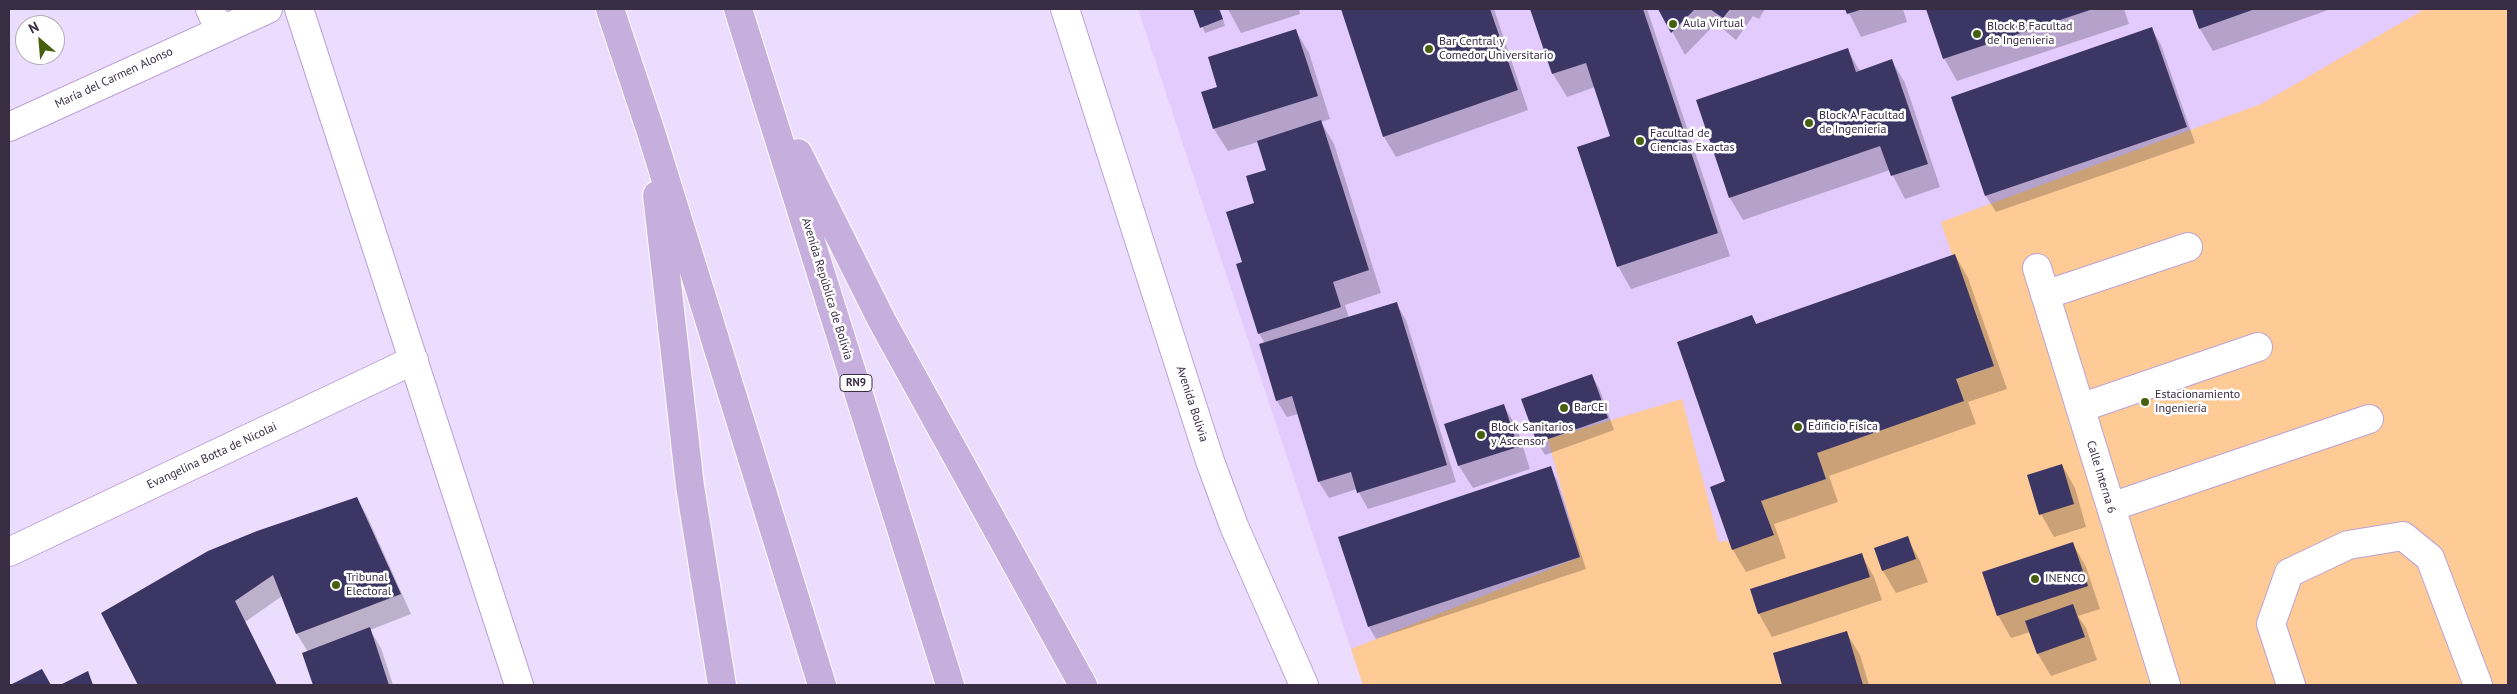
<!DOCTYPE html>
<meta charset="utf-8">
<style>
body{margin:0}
#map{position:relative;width:2517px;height:694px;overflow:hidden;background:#ecdcfd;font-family:"PT Sans",sans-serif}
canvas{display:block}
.frame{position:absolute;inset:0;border:10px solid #382d43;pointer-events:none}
.north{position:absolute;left:15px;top:15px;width:50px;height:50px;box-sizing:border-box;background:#fff;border:1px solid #afabb4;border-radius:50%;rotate:333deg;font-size:14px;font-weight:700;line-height:20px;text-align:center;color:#382d43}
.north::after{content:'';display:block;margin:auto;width:18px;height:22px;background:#46600f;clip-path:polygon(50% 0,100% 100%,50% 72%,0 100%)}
</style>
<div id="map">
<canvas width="2517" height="694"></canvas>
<div class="frame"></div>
<div class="north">N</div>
</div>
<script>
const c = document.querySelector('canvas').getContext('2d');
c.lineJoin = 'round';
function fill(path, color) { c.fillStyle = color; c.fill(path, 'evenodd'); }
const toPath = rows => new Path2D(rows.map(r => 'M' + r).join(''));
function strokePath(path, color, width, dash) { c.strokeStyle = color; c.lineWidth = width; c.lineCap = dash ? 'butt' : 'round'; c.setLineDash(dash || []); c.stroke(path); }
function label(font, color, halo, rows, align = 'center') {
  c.font = font + ' "PT Sans",sans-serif'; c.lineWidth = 5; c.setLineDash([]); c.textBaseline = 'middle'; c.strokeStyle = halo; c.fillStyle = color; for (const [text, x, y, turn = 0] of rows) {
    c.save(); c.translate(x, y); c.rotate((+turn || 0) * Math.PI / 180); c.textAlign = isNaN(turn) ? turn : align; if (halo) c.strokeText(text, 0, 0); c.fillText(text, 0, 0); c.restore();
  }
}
fill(toPath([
 [1138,9,2508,9,2508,685,1363,685]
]), '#e3cbfd');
fill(toPath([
 [2425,9,2508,9,2508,685,1363,685,1351,649,1580,557,1548,439,1682,399,1719,542,1773,535,1761,501,1826,479,1817,453,1963,401,1956,379,1990,368,1941,222,2261,104]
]), '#feca96');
fill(toPath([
 [1195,9,1220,9,1225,26,1205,33],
 [1228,9,1299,9,1300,14,1241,33],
 [1343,9,1494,9,1528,110,1396,157,1384,137],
 [1532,9,1647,9,1730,256,1631,289,1618,266,1612,137,1595,87,1567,97,1553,74],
 [1660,9,1765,9,1759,19,1753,16,1736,40,1716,23,1685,55],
 [1847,9,1903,9,1907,22,1861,37],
 [1928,9,2124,9,2129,24,1957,81,1944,58],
 [2194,9,2331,9,2213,51,2200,29],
 [2152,29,2161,45,2195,143,1996,212,1986,196,1952,98],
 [1296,31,1309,53,1330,119,1321,122,1334,144,1381,293,1345,305,1349,318,1396,303,1406,320,1456,482,1368,509,1357,489,1329,498,1319,482,1298,414,1287,417,1277,401,1265,344,1259,333,1244,262,1267,170,1258,142,1228,151,1214,129,1203,93,1219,88],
 [1847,49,1860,71,1892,61,1905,83,1940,187,1905,199,1890,170,1743,220,1730,198],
 [1955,255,1968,278,2007,389,1968,402,1976,424,1829,476,1838,502,1774,524,1786,558,1746,572,1733,550,1711,488,1727,482,1752,316,1757,325],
 [1592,376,1599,388,1614,430,1545,455,1538,443],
 [1504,406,1517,428,1530,469,1473,488,1459,466,1445,425],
 [2062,465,2075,488,2086,527,2054,537,2041,514],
 [1550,468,1557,480,1586,569,1376,639,1369,627],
 [357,498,368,518,411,614,370,630,381,648,393,685,315,685,304,653,308,652,297,634,282,596,245,622,277,685,139,685,103,613],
 [1907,538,1920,561,1928,582,1896,593,1883,571,1876,549],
 [2073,544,2086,567,2100,609,2078,616,2086,628,2097,660,2051,676,2038,654,2030,632,2011,638,1998,615],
 [1861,554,1874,577,1882,600,1772,637,1759,614,1751,590],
 [1846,632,1860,655,1869,685,1784,685,1774,654]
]), '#0003');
fill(toPath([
 [1193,9,1219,9,1223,19,1200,28],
 [1341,9,1490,9,1518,90,1383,137],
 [1530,9,1643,9,1718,233,1617,267,1577,147,1610,136,1586,63,1552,74],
 [1658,9,1695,9,1671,33],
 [1710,9,1730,9,1723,18],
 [1845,9,1863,9,1847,14],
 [1926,9,2093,9,1943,59],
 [2192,9,2255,9,2199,29],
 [2152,27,2187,127,1985,196,1951,97],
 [1296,29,1318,96,1213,129,1201,92,1217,87,1208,57],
 [1848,48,1856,72,1892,59,1928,164,1891,176,1880,146,1729,198,1696,100],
 [1321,120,1369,270,1333,282,1341,307,1258,334,1236,264,1242,262,1226,212,1254,203,1246,176,1266,170,1257,141],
 [1955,254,1994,366,1956,379,1964,401,1817,453,1826,479,1761,501,1774,535,1732,550,1710,487,1725,481,1677,342,1752,315,1756,324],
 [1397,302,1447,465,1357,493,1351,472,1318,482,1292,396,1276,401,1259,344],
 [1592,374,1608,418,1537,443,1521,399],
 [1504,404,1518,447,1458,466,1444,424],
 [2062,464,2074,504,2039,515,2027,475],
 [1551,466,1580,557,1368,627,1338,537],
 [357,497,401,594,296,634,273,575,235,601,277,685,138,685,101,613,208,551,257,531],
 [1908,536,1916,559,1882,571,1874,548],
 [2073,542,2088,586,1997,616,1982,572],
 [1862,553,1870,577,1758,614,1750,589],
 [2073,604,2085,637,2037,654,2025,621],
 [370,627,389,685,313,685,302,653],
 [1847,631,1863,685,1782,685,1773,653],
 [42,669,51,685,10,685],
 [88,671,93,685,60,685]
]), '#3b3664');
const minor = toPath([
 [210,9,219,29],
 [299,9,519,685],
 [1065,9,1210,461,1234,526,1304,685],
 [9,127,268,9],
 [2037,268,2166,685],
 [2045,295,2188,247],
 [2080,408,2258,347],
 [2111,507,2369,419],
 [9,552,414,360],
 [2291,685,2271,624,2289,573,2348,545,2403,536,2430,558,2478,685]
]);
const major = toPath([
 [610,9,650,129,822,685],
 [738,9,950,685],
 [798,153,882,321,1083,685],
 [657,195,690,486,722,685]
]);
strokePath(minor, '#bba2d6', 30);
strokePath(major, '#fff', 30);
strokePath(minor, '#fff', 28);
strokePath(major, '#c6afdd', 28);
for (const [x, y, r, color] of [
 [1673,24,5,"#46600f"],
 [1977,34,5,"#46600f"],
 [1429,49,5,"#46600f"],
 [1809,123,5,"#46600f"],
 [1640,141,5,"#46600f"],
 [2145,402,5,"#46600f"],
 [1564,408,5,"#46600f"],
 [1798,427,5,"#46600f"],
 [1481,435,5,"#46600f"],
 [2035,579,5,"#46600f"],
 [336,585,5,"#46600f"]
]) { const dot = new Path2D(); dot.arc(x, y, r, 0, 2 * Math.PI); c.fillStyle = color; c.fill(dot); strokePath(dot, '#fff', 2); }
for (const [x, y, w] of [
 [856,383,32]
]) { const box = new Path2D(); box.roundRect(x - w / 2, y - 8.5, w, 17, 4); c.fillStyle = '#fff'; c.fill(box); strokePath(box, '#382d43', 1); }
label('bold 11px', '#382d43', null, [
 ["RN9",856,383]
]);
label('12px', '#382d43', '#fff', [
 ["Aula Virtual",1683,24],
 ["Block B Facultad",1987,27],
 ["de Ingenieria",1987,41],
 ["Bar Central y",1439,42],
 ["Comedor Universitario",1439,56],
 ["Block A Facultad",1819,116],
 ["de Ingenieria",1819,130],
 ["Facultad de",1650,134],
 ["Ciencias Exactas",1650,148],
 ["Estacionamiento",2155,395],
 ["Ingeniería",2155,409],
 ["BarCEI",1574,408],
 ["Edificio Fisica",1808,427],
 ["Block Sanitarios",1491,428],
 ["y Ascensor",1491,442],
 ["Tribunal",346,578],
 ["Electoral",346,592],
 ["INENCO",2045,579]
], 'left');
label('12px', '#382d43', '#fff', [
 ["María del Carmen Alonso",114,78,-25],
 ["Avenida República de Bolivia",827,289,73],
 ["Avenida Bolivia",1192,404,72],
 ["Evangelina Botta de Nicolai",212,456,-25],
 ["Calle Interna 6",2101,477,73]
]);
</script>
